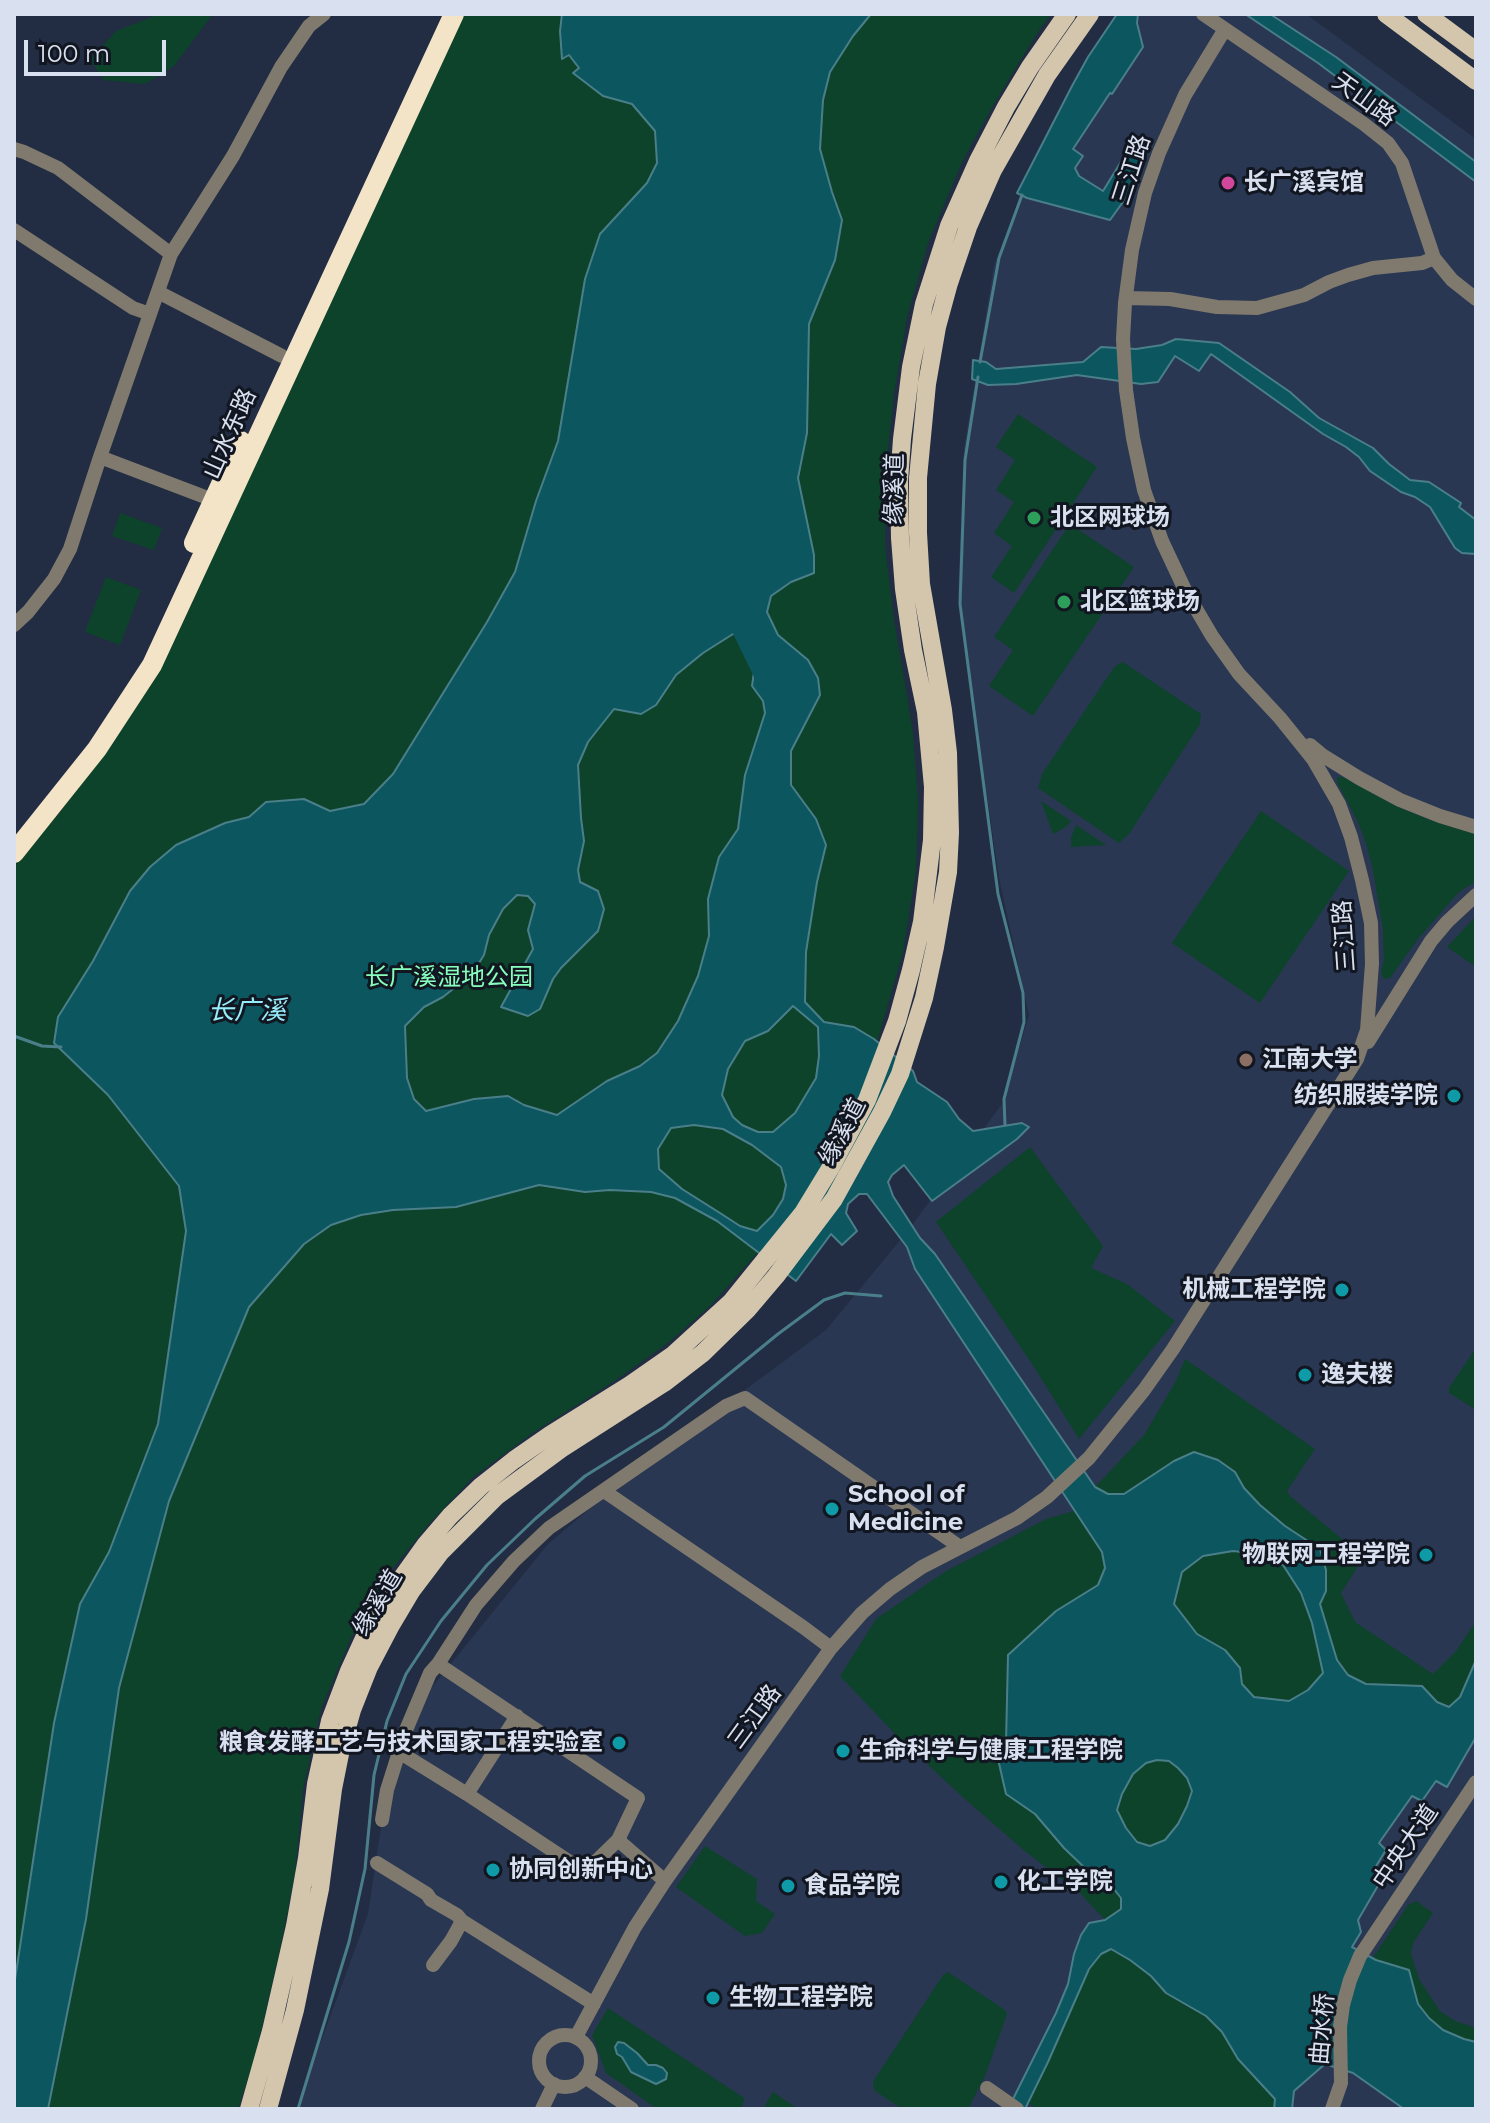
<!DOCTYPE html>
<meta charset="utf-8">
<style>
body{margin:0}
#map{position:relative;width:1490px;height:2123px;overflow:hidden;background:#222d43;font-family:Montserrat,sans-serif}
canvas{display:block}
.frame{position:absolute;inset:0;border:16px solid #d9e0ef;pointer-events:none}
.scale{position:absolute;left:24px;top:40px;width:142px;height:36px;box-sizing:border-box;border:4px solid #d9e0ef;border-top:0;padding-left:10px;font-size:24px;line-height:28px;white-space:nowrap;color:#d9e0ef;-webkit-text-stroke:6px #111620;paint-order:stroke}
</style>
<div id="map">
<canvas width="1490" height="2123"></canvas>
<div class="frame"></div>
<div class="scale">100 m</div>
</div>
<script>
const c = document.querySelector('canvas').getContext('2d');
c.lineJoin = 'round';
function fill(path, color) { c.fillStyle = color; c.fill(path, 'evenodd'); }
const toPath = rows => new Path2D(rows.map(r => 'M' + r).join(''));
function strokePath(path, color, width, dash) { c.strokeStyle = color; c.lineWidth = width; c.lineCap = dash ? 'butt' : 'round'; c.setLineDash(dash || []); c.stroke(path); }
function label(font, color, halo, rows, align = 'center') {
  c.font = font + ' Montserrat,"Noto Sans SC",sans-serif'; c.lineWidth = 6; c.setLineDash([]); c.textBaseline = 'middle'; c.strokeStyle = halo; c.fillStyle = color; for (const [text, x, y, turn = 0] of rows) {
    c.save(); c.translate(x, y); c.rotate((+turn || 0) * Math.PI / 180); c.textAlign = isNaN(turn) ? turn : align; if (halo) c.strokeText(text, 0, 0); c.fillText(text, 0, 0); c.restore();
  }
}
fill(toPath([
 [1122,14,1306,14,1476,139,1476,2109,296,2109,368,1914,382,1820,411,1713,548,1544,626,1478,826,1330,906,1233,1002,1104,1029,1015,999,878,958,595,964,448,994,265,1027,180]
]), '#293752');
fill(toPath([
 [155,14,213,14,174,66,145,84,104,80,90,60,116,31,152,17],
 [462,14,1051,14,1034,38,992,107,963,160,929,240,907,317,894,394,885,479,885,547,894,620,913,733,918,801,916,871,903,952,877,1042,798,1198,759,1251,711,1305,669,1342,616,1380,531,1434,472,1478,428,1525,389,1573,350,1640,321,1709,303,1790,295,1873,279,1954,254,2060,238,2109,14,2109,14,864,60,812,125,723],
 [1018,414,1097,467,1014,593,991,577,1012,546,994,533,1014,502,996,490,1015,460,996,447],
 [120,513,162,528,154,550,112,536],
 [1070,524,1134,567,1033,716,989,686,1013,650,994,637],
 [106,577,141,590,120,645,85,632],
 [1123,662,1201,714,1200,724,1129,834,1119,843,1038,788,1042,774,1115,666],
 [1337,777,1343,777,1396,806,1430,820,1476,834,1476,881,1458,893,1418,939,1390,978,1384,979,1381,973,1384,959,1383,930,1373,870,1366,843,1357,820,1337,782],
 [1041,801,1071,821,1066,827,1053,834],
 [1261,811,1349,871,1260,1003,1172,943],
 [1076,825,1106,845,1071,847,1071,838],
 [1476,916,1476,967,1447,947],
 [1030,1147,1103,1246,1091,1268,1127,1284,1175,1321,1079,1439,1034,1367,936,1222],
 [1476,1348,1476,1410,1449,1393,1449,1388],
 [1185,1359,1315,1449,1287,1491,1290,1496,1364,1557,1341,1593,1355,1622,1433,1674,1456,1651,1476,1621,1476,1660,1460,1697,1449,1707,1437,1702,1421,1686,1366,1684,1348,1675,1337,1660,1320,1603,1320,1549,1285,1526,1262,1507,1244,1488,1235,1472,1174,1461,1124,1494,1108,1494,1095,1487,1144,1435,1176,1381],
 [1074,1511,1102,1553,1105,1568,1098,1585,1056,1611,1008,1655,1006,1794,1035,1814,1064,1848,1086,1869,1109,1883,1121,1898,1121,1909,1105,1920,1079,1892,1026,1852,967,1801,900,1739,840,1676,876,1619,946,1571,1046,1519],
 [1233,1551,1259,1554,1283,1565,1301,1593,1312,1623,1324,1673,1308,1690,1289,1701,1253,1697,1242,1684,1225,1650,1197,1634,1174,1604,1182,1572,1203,1556],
 [1157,1760,1169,1761,1178,1768,1187,1778,1192,1791,1187,1806,1178,1824,1165,1840,1150,1846,1137,1842,1126,1828,1117,1811,1122,1794,1133,1774,1146,1763],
 [705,1846,757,1879,756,1901,775,1914,762,1933,745,1936,676,1887],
 [1416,1901,1433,1913,1413,1943,1411,1954,1419,1979,1440,2011,1455,2021,1476,2028,1476,2043,1451,2036,1432,2024,1372,1959,1408,1905],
 [1111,1949,1130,1960,1151,1976,1166,1993,1206,2015,1222,2032,1238,2059,1275,2099,1274,2109,1037,2109,1028,2103,1089,1969,1101,1954],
 [948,1972,1005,2010,1007,2014,985,2076,968,2109,902,2109,875,2091,873,2086,874,2080,943,1975],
 [608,2008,744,2098,742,2109,657,2109,606,2073,592,2035],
 [773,2092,798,2109,763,2109]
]), '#0d432a');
const water = toPath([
 [562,14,871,14,853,36,830,72,823,100,820,149,832,192,842,220,835,260,809,324,807,433,798,478,814,555,814,573,791,582,771,596,767,612,778,635,808,660,818,678,820,695,791,751,791,785,816,819,826,845,817,882,806,952,805,1002,824,1022,854,1027,874,1039,913,1071,917,1082,947,1102,959,1119,973,1131,1022,1123,1029,1127,1017,1139,932,1201,904,1165,892,1175,888,1182,893,1196,920,1238,935,1254,1095,1487,1108,1494,1124,1494,1174,1461,1194,1452,1218,1460,1235,1472,1244,1488,1260,1505,1285,1526,1320,1549,1326,1570,1326,1591,1320,1604,1337,1660,1348,1675,1366,1684,1422,1686,1437,1702,1449,1707,1460,1697,1476,1660,1476,1737,1447,1787,1436,1781,1422,1801,1412,1796,1379,1843,1386,1850,1373,1871,1383,1877,1358,1920,1361,1932,1352,1947,1376,1960,1409,1970,1418,2004,1429,2018,1443,2030,1464,2039,1476,2042,1476,2109,1404,2109,1353,2073,1325,2064,1294,2091,1292,2109,1274,2109,1275,2099,1238,2059,1222,2032,1206,2016,1166,1993,1151,1976,1130,1960,1111,1949,1101,1954,1089,1969,1048,2062,1025,2109,1008,2109,1056,2013,1068,1984,1074,1954,1081,1935,1089,1923,1105,1920,1121,1909,1121,1898,1109,1883,1086,1869,1064,1848,1035,1814,1006,1794,998,1759,1006,1743,1008,1655,1056,1611,1098,1585,1105,1568,1102,1552,915,1269,907,1247,867,1194,859,1194,848,1204,846,1213,857,1231,842,1245,831,1234,796,1281,717,1221,675,1198,651,1192,610,1190,585,1192,539,1185,456,1207,393,1210,361,1215,331,1225,304,1244,249,1307,169,1501,119,1688,86,1919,48,2109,14,2109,14,1986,54,1723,80,1604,109,1552,158,1424,186,1231,179,1186,108,1095,54,1043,58,1017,93,961,130,891,150,867,176,845,225,823,249,817,266,802,304,799,330,811,364,804,393,774,487,622,515,572,536,501,558,441,585,279,600,234,647,183,657,163,655,131,632,104,603,96,573,73,579,68,569,55,562,59,560,31,562,14],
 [733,634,751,638,757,651,752,686,763,701,765,713,745,775,738,829,719,857,708,899,709,936,698,976,678,1021,657,1053,640,1066,607,1081,557,1115,524,1105,508,1096,474,1099,426,1111,414,1099,407,1078,405,1026,424,1007,443,997,472,974,484,955,489,935,503,909,517,895,528,896,535,904,528,930,533,949,501,1007,528,1016,540,1009,553,979,561,968,598,931,604,909,598,891,580,882,578,870,584,841,581,818,578,765,588,742,614,709,641,714,656,705,676,675,703,653,733,634],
 [793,1006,818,1027,819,1056,816,1078,795,1113,773,1132,758,1132,742,1125,733,1117,722,1095,728,1069,745,1041,768,1031,793,1006],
 [694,1125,723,1129,752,1145,781,1167,786,1185,783,1199,773,1215,757,1231,740,1226,720,1213,682,1189,659,1169,658,1149,671,1128,694,1125],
 [1233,1551,1259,1554,1283,1565,1301,1593,1312,1623,1323,1673,1308,1690,1289,1701,1254,1697,1242,1684,1240,1668,1225,1650,1197,1634,1174,1604,1182,1572,1203,1556,1233,1551],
 [1157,1760,1169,1761,1178,1768,1187,1778,1192,1791,1187,1806,1178,1824,1165,1840,1150,1846,1137,1842,1126,1828,1117,1810,1122,1794,1133,1774,1146,1763,1157,1760],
 [1117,14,1138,14,1137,23,1143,47,1112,94,1110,93,1073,149,1083,156,1075,168,1079,176,1103,191,1132,144,1144,152,1133,188,1110,220,1027,198,1017,193,1072,86,1088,57,1117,14],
 [1245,14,1270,14,1336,57,1476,162,1476,182,1318,63,1245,14],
 [1176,339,1219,343,1290,392,1319,418,1373,448,1389,464,1410,480,1429,482,1461,503,1459,507,1476,520,1476,554,1462,553,1455,548,1430,507,1415,497,1401,492,1370,471,1359,457,1346,447,1323,434,1211,354,1199,371,1175,356,1158,382,1141,384,1077,375,1016,384,988,385,972,379,973,360,986,362,996,369,1083,362,1101,347,1136,349,1162,345,1176,339],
 [618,2042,624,2043,637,2053,648,2065,656,2065,663,2068,667,2073,666,2079,656,2084,631,2072,622,2057,617,2054,615,2047,618,2042]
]);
fill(water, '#0c565f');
strokePath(water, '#4a7f8a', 2);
strokePath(toPath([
 [980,362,999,258,1022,195],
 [978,377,965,460,960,604,998,894,1023,993,1024,1022,1004,1099,1005,1125],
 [14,1036,42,1046,61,1047],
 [298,2109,349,1942,365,1869,374,1775,387,1721,406,1674,441,1621,487,1565,535,1519,585,1476,664,1427,778,1334,824,1300,845,1293,881,1296]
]), '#4a7f8a', 3);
strokePath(toPath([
 [735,617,766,681]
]), '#0c565f', 18);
strokePath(toPath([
 [1203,14,1364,124,1388,143,1402,163,1434,258,1452,280,1476,299],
 [14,149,24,152,58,168,171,254],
 [14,230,133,308,150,314],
 [158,292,282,356],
 [1126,298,1170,299,1217,307,1257,308,1304,295,1329,282,1348,275,1373,268,1422,263,1434,258],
 [100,457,213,500],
 [14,625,28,612,54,579,70,549,100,457,171,254,233,156,281,67,309,26,324,14],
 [1310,745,1322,755,1359,778,1400,800,1440,816,1476,827],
 [1368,1042,1431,941,1447,922,1476,895],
 [604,1491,803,1627,831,1648],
 [399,1752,467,1794,585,1872,618,1840,638,1798,438,1664],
 [467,1794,517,1716],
 [382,1820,387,1790,406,1730,430,1673,438,1664,476,1605,514,1561,549,1528,726,1406,745,1398,960,1547],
 [618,1840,665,1881],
 [377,1863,427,1894,431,1900,457,1915,462,1921,594,2004],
 [433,1965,451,1941,462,1921],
 '539 2061a26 26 0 1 1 52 0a26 26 0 1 1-52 0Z',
 [576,2037,635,1927,665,1881,831,1648,862,1613,890,1589,922,1567,1017,1518,1047,1497,1089,1458,1144,1390,1173,1349,1357,1059,1367,1030,1372,964,1371,923,1362,880,1351,837,1339,804,1313,759,1280,718,1239,674,1212,636,1185,590,1162,541,1144,490,1133,438,1126,390,1123,339,1125,303,1132,250,1145,193,1159,153,1185,95,1225,29],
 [585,2077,632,2109],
 [987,2088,1017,2109],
 [542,2109,554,2084],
 [1332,2109,1341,2083,1340,2027,1343,2005,1350,1980,1360,1956,1476,1782]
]), '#807a6e', 14);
strokePath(toPath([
 [1386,14,1476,81],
 [1426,14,1476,51],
 [249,2109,271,2031,295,1926,307,1858,316,1784,330,1721,349,1671,366,1634,383,1604,426,1544,450,1516,481,1486,514,1460,550,1435,630,1385,673,1355,731,1302,803,1213,831,1167,867,1100,897,1021,911,970,922,922,932,840,933,787,926,712,913,650,904,589,900,538,899,481,902,439,911,367,924,304,949,226,978,161,1006,107,1030,67,1067,14],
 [268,2109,295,2010,320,1889,333,1789,341,1749,352,1710,369,1667,390,1627,412,1590,440,1553,497,1496,561,1449,664,1383,703,1353,748,1309,776,1276,834,1199,882,1112,900,1074,924,998,935,947,948,872,950,833,948,753,943,710,921,584,918,533,918,478,927,384,937,327,949,283,968,227,993,170,1047,75,1090,14]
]), '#d3c6ad', 18);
strokePath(toPath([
 [194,543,241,441],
 [14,853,97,749,152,665,454,14]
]), '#f4e4c7', 20);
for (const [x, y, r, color] of [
 [1228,183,8,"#d1479c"],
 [1034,518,8,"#2e9e5b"],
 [1064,602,8,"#2e9e5b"],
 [1246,1060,8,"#8d6e63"],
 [1454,1096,8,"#0f9aa8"],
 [1342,1290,8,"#0f9aa8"],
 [1305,1375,8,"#0f9aa8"],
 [832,1509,8,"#0f9aa8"],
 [1426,1555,8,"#0f9aa8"],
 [619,1743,8,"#0f9aa8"],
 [843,1751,8,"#0f9aa8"],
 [493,1870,8,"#0f9aa8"],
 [1001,1882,8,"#0f9aa8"],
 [788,1886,8,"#0f9aa8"],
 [713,1998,8,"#0f9aa8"]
]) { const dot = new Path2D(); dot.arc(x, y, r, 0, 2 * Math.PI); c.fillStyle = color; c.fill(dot); strokePath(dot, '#111620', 3); }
label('24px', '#d9e0ef', '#111620', [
 ["天山路",1364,100,36],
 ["三江路",1132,170,-72],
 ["山水东路",230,434,-66],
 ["缘溪道",895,489,-89],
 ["三江路",1345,936,-94],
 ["缘溪道",843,1132,-62],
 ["缘溪道",378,1603,-59],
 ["三江路",755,1717,-54],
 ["中央大道",1406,1847,-56],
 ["曲水桥",1323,2029,-85]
]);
label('bold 24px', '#d9e0ef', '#111620', [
 ["长广溪宾馆",1244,183],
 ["北区网球场",1050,518],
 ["北区篮球场",1080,602],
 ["江南大学",1262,1060],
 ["纺织服装学院",1438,1096,"right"],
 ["机械工程学院",1326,1290,"right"],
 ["逸夫楼",1321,1375],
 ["School of",848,1495],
 ["Medicine",848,1523],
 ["物联网工程学院",1410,1555,"right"],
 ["粮食发酵工艺与技术国家工程实验室",603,1743,"right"],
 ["生命科学与健康工程学院",859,1751],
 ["协同创新中心",509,1870],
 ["化工学院",1017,1882],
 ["食品学院",804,1886],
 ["生物工程学院",729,1998]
], 'left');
label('24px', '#86febc', '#111620', [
 ["长广溪湿地公园",449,978]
]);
label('italic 26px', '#96edfa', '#111620', [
 ["长广溪",247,1011]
]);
</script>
